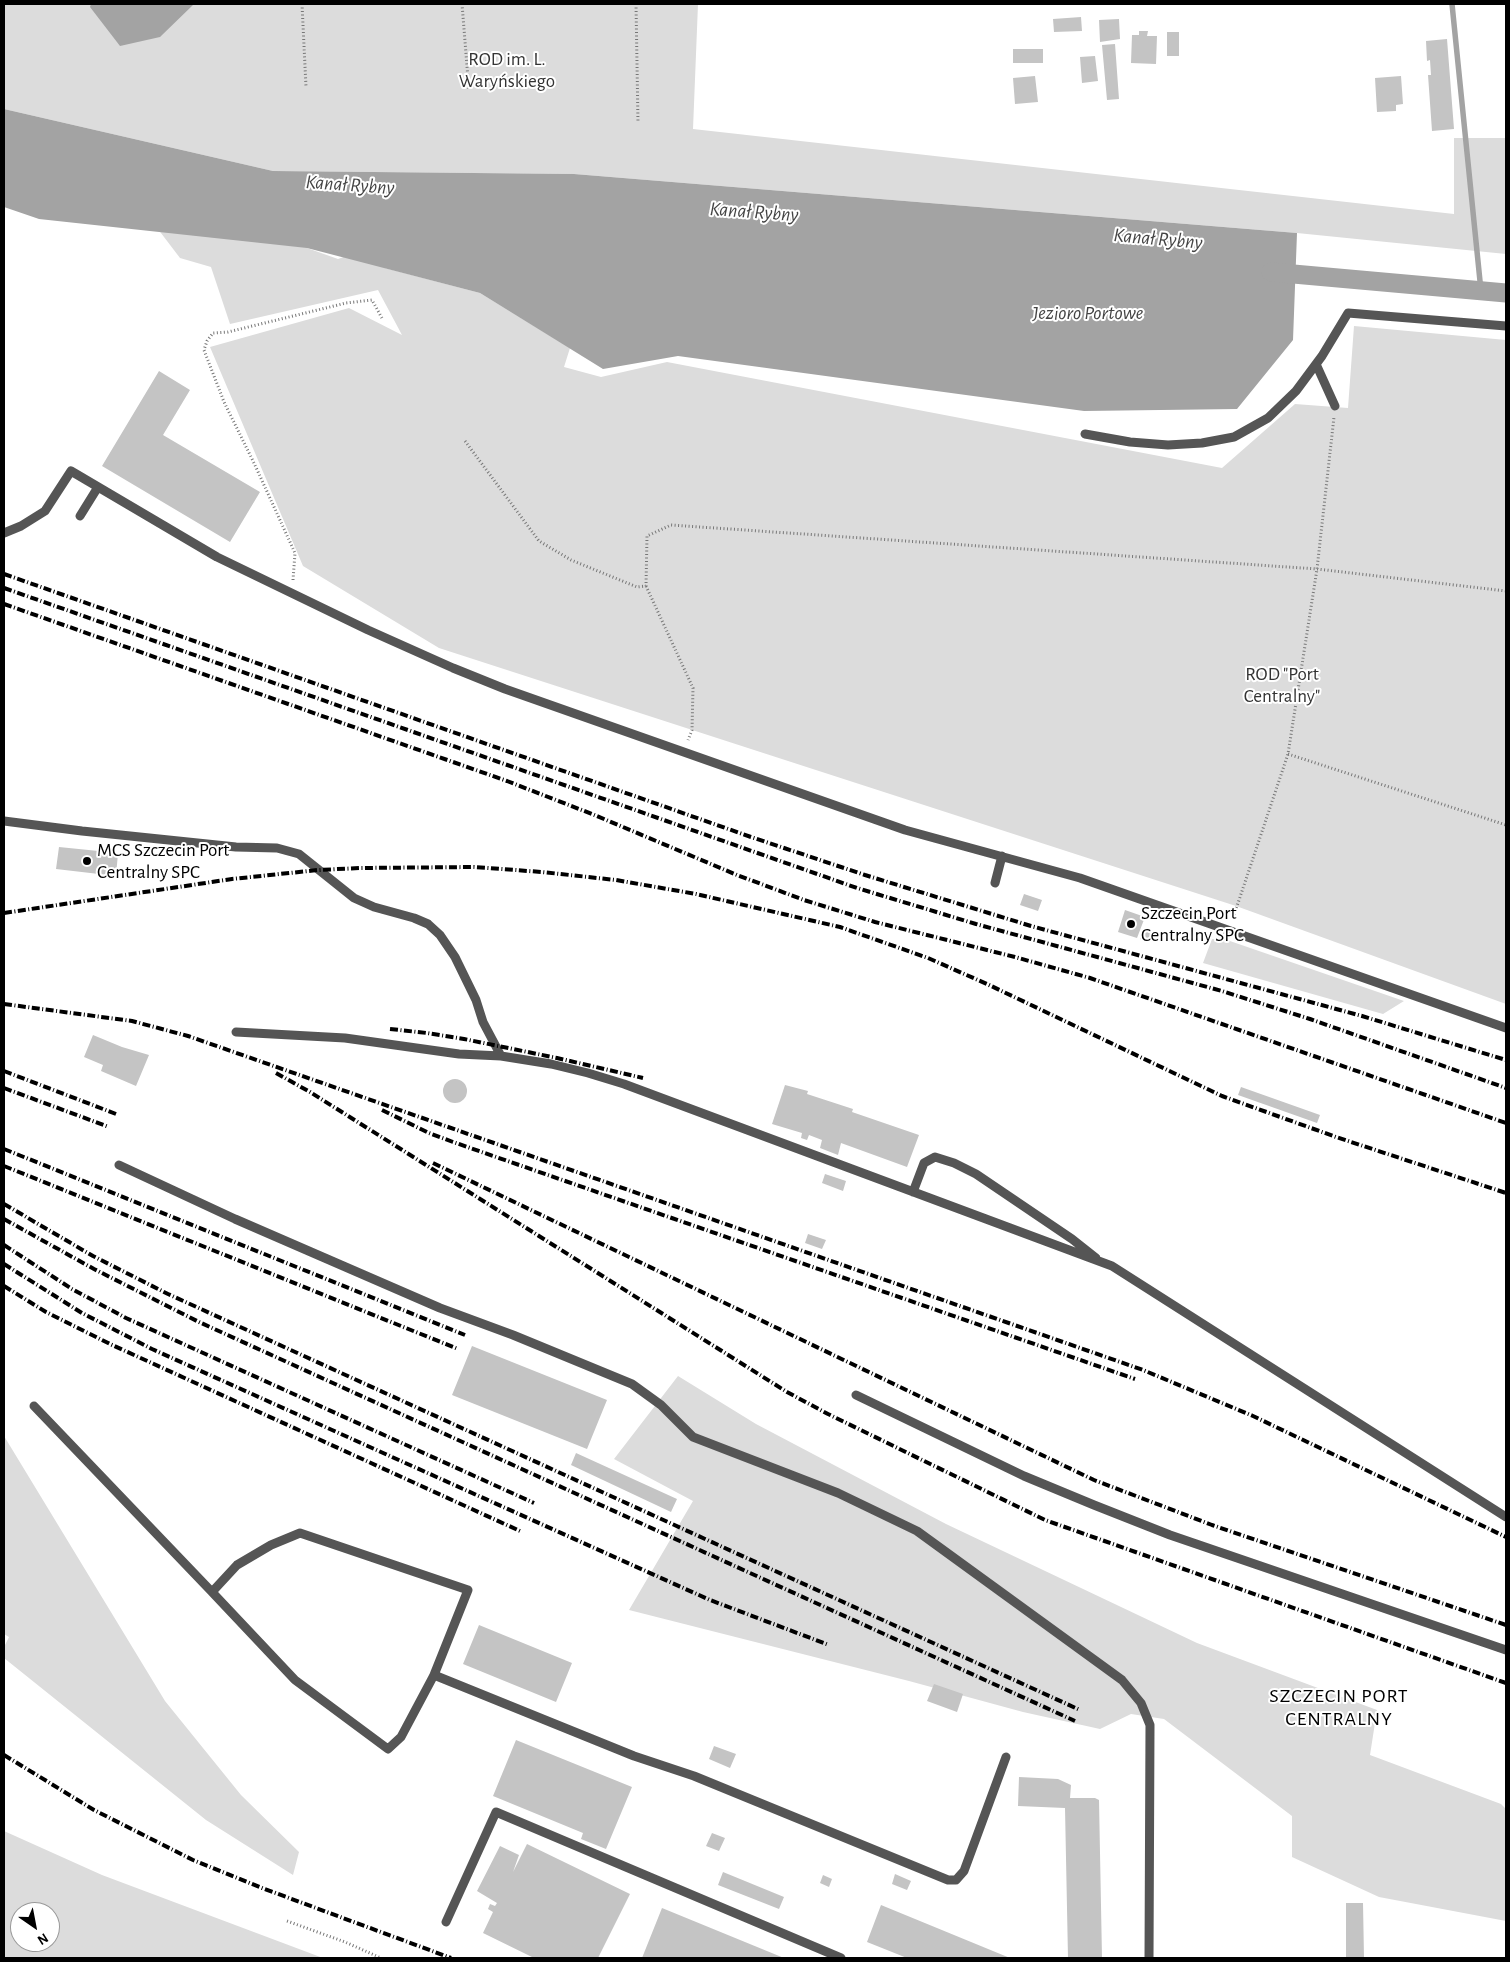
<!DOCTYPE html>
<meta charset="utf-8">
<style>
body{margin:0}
#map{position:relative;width:1510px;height:1962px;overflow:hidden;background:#fff;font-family:"Alegreya Sans",sans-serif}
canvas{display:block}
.frame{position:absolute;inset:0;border:5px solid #000;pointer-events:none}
.north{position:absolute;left:10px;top:1902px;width:50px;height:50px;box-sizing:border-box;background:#fff;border:1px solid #999;border-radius:50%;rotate:147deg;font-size:14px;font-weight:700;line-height:20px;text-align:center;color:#000}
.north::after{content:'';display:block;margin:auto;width:18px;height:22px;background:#000;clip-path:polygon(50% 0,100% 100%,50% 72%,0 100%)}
</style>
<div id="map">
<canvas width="1510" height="1962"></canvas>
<div class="frame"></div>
<div class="north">N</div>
</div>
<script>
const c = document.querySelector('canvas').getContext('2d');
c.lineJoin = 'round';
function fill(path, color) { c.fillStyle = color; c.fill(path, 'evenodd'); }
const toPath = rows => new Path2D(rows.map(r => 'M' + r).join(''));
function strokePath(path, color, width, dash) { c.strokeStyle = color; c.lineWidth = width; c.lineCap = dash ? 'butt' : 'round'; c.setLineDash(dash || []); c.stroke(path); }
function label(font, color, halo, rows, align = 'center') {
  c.font = font + ' "Alegreya Sans",sans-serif'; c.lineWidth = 4; c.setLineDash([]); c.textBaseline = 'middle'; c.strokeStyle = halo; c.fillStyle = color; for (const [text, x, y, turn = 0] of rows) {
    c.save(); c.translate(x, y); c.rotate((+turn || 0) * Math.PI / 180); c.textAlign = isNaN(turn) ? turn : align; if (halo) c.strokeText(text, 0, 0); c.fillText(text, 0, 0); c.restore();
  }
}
fill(toPath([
 [4,4,698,4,693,129,1454,214,1454,138,1506,138,1506,254,1297,233,574,174,273,171,4,109],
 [148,216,289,224,307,248,338,259,352,254,385,268,480,293,570,348,564,367,601,377,667,362,1222,468,1295,404,1348,408,1354,326,1506,340,1506,1004,1236,906,439,648,303,566,210,347,349,308,402,335,378,290,230,324,211,267,180,258],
 [1212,939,1227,940,1404,1001,1383,1014,1203,963],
 [678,1376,756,1424,946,1524,1197,1643,1377,1710,1370,1755,1501,1804,1506,1809,1506,1921,1379,1897,1292,1857,1292,1816,1164,1719,1131,1714,1100,1729,1023,1712,909,1681,629,1610,693,1501,614,1459],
 [4,1436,165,1701,241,1795,299,1852,293,1875,206,1820,4,1658,4,1647,9,1637,4,1634],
 [4,1831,102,1875,323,1958,4,1958],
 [20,1912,50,1912,50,1942,20,1942]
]), '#dcdcdc');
fill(toPath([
 [91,4,194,4,160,37,120,46,90,7],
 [4,109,273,171,574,174,1297,233,1293,340,1237,409,1084,411,678,356,603,369,480,293,307,248,39,219,4,207]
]), '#a3a3a3');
strokePath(toPath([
 [1452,4,1481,291]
]), '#a3a3a3', 5.5);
strokePath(toPath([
 [1271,272,1506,293]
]), '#a3a3a3', 19);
fill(toPath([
 [1081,17,1082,31,1054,32,1053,19],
 [1119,19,1120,39,1100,42,1099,20],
 [1139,31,1148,31,1147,36,1157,36,1156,64,1131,63,1132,35,1139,35],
 [1167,32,1179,32,1179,56,1167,56],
 [1447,39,1454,129,1432,131,1428,75,1431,75,1430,60,1427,61,1426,41],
 [1115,44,1119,99,1107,100,1102,45],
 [1013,49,1043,49,1043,63,1013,63],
 [1095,56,1098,81,1082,83,1080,57],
 [1035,76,1038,102,1015,104,1013,78],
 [1401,76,1403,104,1396,105,1396,111,1377,112,1375,78],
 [159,371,190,390,163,435,260,492,230,542,102,466],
 [59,847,118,853,116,876,56,869],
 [1024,894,1042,900,1038,911,1020,905],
 [1125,910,1145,917,1137,938,1118,932],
 [1144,929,1152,932,1148,942,1140,939],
 [93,1035,122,1047,149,1055,136,1086,101,1071,103,1065,84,1057],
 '443 1091a12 12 0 1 1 24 0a12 12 0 1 1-24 0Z',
 [785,1085,808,1091,807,1094,853,1109,852,1112,919,1135,907,1167,841,1143,838,1155,820,1148,822,1140,809,1135,807,1140,801,1138,802,1133,772,1124],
 [1241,1087,1320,1115,1317,1123,1238,1095],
 [825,1174,846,1181,843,1191,822,1183],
 [808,1234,826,1240,822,1249,805,1243],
 [472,1346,607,1400,587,1449,452,1395],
 [576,1453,677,1499,671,1512,571,1465],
 [479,1625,572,1663,556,1702,463,1664],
 [934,1684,963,1694,957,1712,927,1701],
 [516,1740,632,1787,606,1849,581,1839,583,1833,493,1796],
 [714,1746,736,1754,730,1768,709,1759],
 [1019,1777,1058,1779,1071,1785,1070,1798,1095,1798,1099,1800,1102,1958,1068,1958,1065,1808,1018,1806],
 [712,1833,725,1838,719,1851,706,1846],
 [527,1844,630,1894,598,1958,534,1958,483,1933,493,1912,488,1909,490,1904,495,1906,497,1903,477,1891,500,1846,519,1855,513,1872],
 [723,1872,784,1897,779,1909,718,1885],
 [895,1874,911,1881,907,1890,892,1884],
 [823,1875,832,1879,829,1887,820,1883],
 [1346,1903,1363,1903,1364,1958,1346,1958],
 [881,1905,1010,1958,907,1958,867,1942],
 [662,1908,784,1958,642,1958]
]), '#c4c4c4');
strokePath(toPath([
 [302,4,306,87],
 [462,4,469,91],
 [636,4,638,123],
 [465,441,539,541,571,560,637,587,646,586,647,536,671,525,1317,569,1506,591],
 [293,580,295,553,254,463,224,402,204,350,207,341,213,333,228,332,346,303,372,300,383,320],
 [646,586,693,688,692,730,688,740],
 [1288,754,1506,825],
 [1233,918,1288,754,1317,569,1334,417],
 [287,1921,345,1942,381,1958]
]), '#777', 3, [1, 2.5]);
strokePath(toPath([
 [1316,364,1335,406],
 [1085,434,1130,442,1168,445,1202,443,1234,437,1268,418,1296,391,1322,356,1348,313,1506,326],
 [80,516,98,487],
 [4,533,21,526,45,511,71,471,217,557,368,630,453,668,505,689,905,830,1080,878,1506,1028],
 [4,821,82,831,236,847,277,848,299,854,354,898,374,907,414,918,428,924,440,935,455,957,476,1000,483,1022,501,1056],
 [995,883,1002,856],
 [236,1032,345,1038,459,1054,501,1056,551,1064,588,1073,624,1084,1112,1266,1506,1517],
 [119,1165,235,1219,440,1308,513,1335,632,1384,661,1405,693,1437,838,1493,917,1531,1122,1680,1141,1703,1150,1725,1149,1958],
 [913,1192,924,1163,935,1157,954,1163,976,1174,1072,1239,1096,1258],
 [856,1395,1024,1476,1094,1505,1170,1535,1506,1650],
 [34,1406,212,1592],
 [434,1675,468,1590,300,1533,271,1545,237,1565,212,1592,295,1680,388,1749,401,1737,434,1675,634,1756,694,1776,948,1880,956,1880,964,1871,1006,1757],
 [446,1922,496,1812,841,1958]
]), '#555', 9);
strokePath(toPath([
 [4,574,751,837,865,875,1031,926,1362,1016,1506,1060],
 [4,588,857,888,976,924,1222,991,1310,1019,1506,1088],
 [4,604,507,781,592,814,737,875,804,900,875,922,1015,957,1090,978,1506,1123],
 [4,913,232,879,318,870,361,868,474,867,542,872,616,880,696,894,840,927,928,958,987,984,1222,1096,1336,1137,1506,1193],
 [4,1004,132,1021,188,1036,1143,1370,1253,1416,1506,1537],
 [390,1029,427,1033,464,1039,557,1058,643,1078],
 [4,1071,116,1114],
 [276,1073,310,1092,787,1392,828,1414,1045,1520,1506,1683],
 [4,1088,109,1127],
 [382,1110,429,1133,453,1142,1135,1379],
 [4,1149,465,1335],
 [433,1163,1094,1480,1212,1525,1506,1625],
 [4,1166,458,1349],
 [4,1204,93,1256,168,1294,1080,1710],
 [4,1219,94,1269,199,1322,1075,1721],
 [4,1245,72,1289,126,1318,534,1503],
 [4,1264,82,1313,152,1349,710,1600,829,1645],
 [4,1286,46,1312,110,1344,520,1531],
 [4,1755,94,1810,193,1860,262,1888,451,1958]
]), '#000', 4, [8, 2.5, 1, 2.5]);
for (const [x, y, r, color] of [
 [87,861,5,"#000"],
 [1131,924,5,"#000"]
]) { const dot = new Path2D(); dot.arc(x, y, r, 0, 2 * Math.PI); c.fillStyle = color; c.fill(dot); strokePath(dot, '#fff', 2); }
label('19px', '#333', '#fff', [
 ["ROD im. L.",507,59],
 ["Waryńskiego",507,81],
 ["ROD \"Port",1282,674],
 ["Centralny\"",1282,696]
]);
label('19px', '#000', '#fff', [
 ["MCS Szczecin Port",97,850],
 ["Centralny SPC",97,872],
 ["Szczecin Port",1141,913],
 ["Centralny SPC",1141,935]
], 'left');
label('italic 20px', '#444', '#fff', [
 ["Kanał Rybny",350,185,4],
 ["Kanał Rybny",754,212,4],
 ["Kanał Rybny",1158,239,5],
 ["Jezioro Portowe",1088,313]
]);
c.letterSpacing = '1px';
label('20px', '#000', '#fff', [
 ["SZCZECIN PORT",1339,1696],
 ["CENTRALNY",1339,1719]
]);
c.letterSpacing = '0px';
</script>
